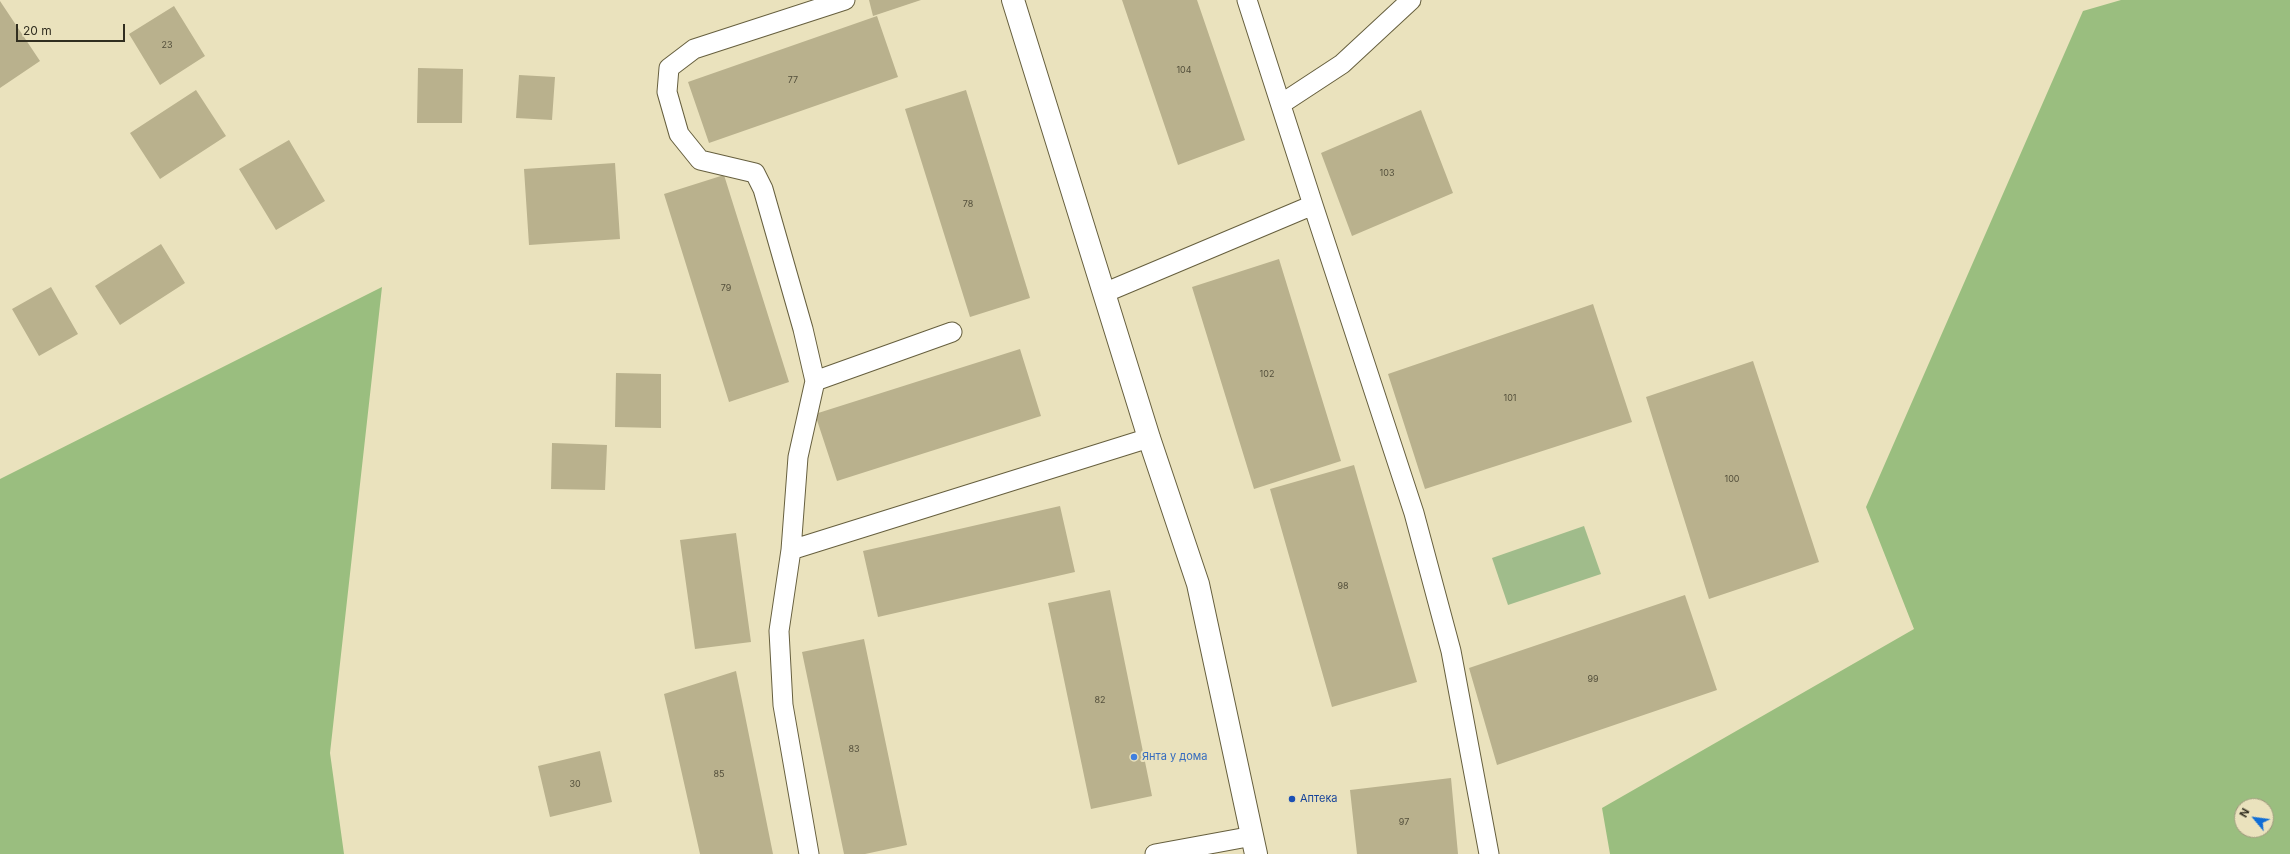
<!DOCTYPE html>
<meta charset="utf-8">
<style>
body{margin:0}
#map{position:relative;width:2290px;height:854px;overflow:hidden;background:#eae2bd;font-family:Inter,sans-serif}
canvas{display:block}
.north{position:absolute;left:2234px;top:798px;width:40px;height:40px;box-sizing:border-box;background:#eae2bd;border:1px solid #a09a7e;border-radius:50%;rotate:299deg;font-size:11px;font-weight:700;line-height:16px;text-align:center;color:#312e20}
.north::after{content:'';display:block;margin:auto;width:14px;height:18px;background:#0f6dd6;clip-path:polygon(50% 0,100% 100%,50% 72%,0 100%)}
.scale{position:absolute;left:16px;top:24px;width:109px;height:18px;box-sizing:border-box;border:2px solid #312e20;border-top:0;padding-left:5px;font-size:12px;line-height:14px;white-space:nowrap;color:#312e20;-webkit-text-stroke:3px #eae2bd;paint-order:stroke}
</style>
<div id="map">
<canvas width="2290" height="854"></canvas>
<div class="north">N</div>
<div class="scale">20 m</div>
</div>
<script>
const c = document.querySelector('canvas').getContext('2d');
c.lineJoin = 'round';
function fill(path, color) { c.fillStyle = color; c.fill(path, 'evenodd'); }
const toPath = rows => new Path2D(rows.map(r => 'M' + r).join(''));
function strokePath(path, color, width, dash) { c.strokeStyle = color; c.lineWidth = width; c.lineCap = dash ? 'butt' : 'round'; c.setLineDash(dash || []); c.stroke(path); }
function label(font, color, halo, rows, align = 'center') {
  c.font = font + ' Inter,sans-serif'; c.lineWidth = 4; c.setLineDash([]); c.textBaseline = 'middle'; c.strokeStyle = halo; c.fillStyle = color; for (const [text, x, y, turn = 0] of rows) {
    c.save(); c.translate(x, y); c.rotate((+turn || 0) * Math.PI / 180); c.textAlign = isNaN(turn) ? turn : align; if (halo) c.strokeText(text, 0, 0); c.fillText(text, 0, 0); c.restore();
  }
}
fill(toPath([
 [1584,526,1601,574,1508,605,1492,558]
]), '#a0bc8b');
fill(toPath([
 [2121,0,2290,0,2290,854,1610,854,1602,808,1914,629,1866,507,2083,11],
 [2242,806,2266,806,2266,830,2242,830],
 [382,287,330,753,344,854,0,854,0,479]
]), '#9abe7f');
fill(toPath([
 [869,0,921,0,873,16],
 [1122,0,1197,0,1245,140,1178,165],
 [0,1,40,61,0,88],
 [174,6,205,56,160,85,129,34],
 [877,16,898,77,709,143,688,82],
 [418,68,463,69,462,123,417,123],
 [519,75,555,77,552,120,516,118],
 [196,90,226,136,160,179,130,133],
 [966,90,1030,298,970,317,905,109],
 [1421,110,1453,193,1352,236,1321,153],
 [289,140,325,201,276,230,239,169],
 [615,163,620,239,529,245,524,169],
 [724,175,789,382,729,402,664,194],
 [161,244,185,283,120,325,95,286],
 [1279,259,1341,461,1254,489,1192,287],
 [51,287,78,334,39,356,12,309],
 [1593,304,1632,422,1425,489,1388,374],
 [1020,349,1041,416,837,481,815,414],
 [1753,361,1819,562,1709,599,1646,397],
 [616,373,661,374,661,428,615,427],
 [552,443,607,445,605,490,551,489],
 [1354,465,1417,682,1332,707,1270,489],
 [1060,506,1075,572,878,617,863,551],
 [736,533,751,642,695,649,680,540],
 [1110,590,1152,796,1091,809,1048,603],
 [1685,595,1717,690,1497,765,1469,668],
 [864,639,907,845,865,854,844,854,802,652],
 [736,671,773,854,700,854,664,694],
 [600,751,612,802,550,817,538,766],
 [1451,778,1458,854,1357,854,1350,790]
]), '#b9b18d');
const lane = toPath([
 [1247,0,1313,205],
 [1281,104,1342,64,1411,0],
 [1104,293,1313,205,1414,513,1451,651,1489,854],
 [815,381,952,332],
 [791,550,798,457,815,381,803,329,763,189,755,173,700,160,679,134,667,92,669,68,694,49,845,0],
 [809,854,783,705,779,631,791,550,1149,438],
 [1155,854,1253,836]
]);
const secondary = toPath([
 [1013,0,1149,438,1198,584,1256,854]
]);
strokePath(lane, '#665f3e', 21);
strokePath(secondary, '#665f3e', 24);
strokePath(lane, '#fff', 19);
strokePath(secondary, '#fff', 22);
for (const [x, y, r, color] of [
 [1134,757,4,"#3f7fe0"],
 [1292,799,4,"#1a4fb4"]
]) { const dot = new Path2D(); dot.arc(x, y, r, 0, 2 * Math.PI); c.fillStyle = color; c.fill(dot); strokePath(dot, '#eae2bd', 1.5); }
label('9px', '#534f3b', null, [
 ["23",167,45],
 ["104",1184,70],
 ["77",793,80],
 ["103",1387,173],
 ["78",968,204],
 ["79",726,288],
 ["102",1267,374],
 ["101",1510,398],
 ["100",1732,479],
 ["98",1343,586],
 ["99",1593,679],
 ["82",1100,700],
 ["83",854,749],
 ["85",719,774],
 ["30",575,784],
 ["97",1404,822]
]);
label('11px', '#366cbe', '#eae2bd', [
 ["Янта у дома",1142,757]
], 'left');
label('11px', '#164399', '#eae2bd', [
 ["Аптека",1300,799]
], 'left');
</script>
